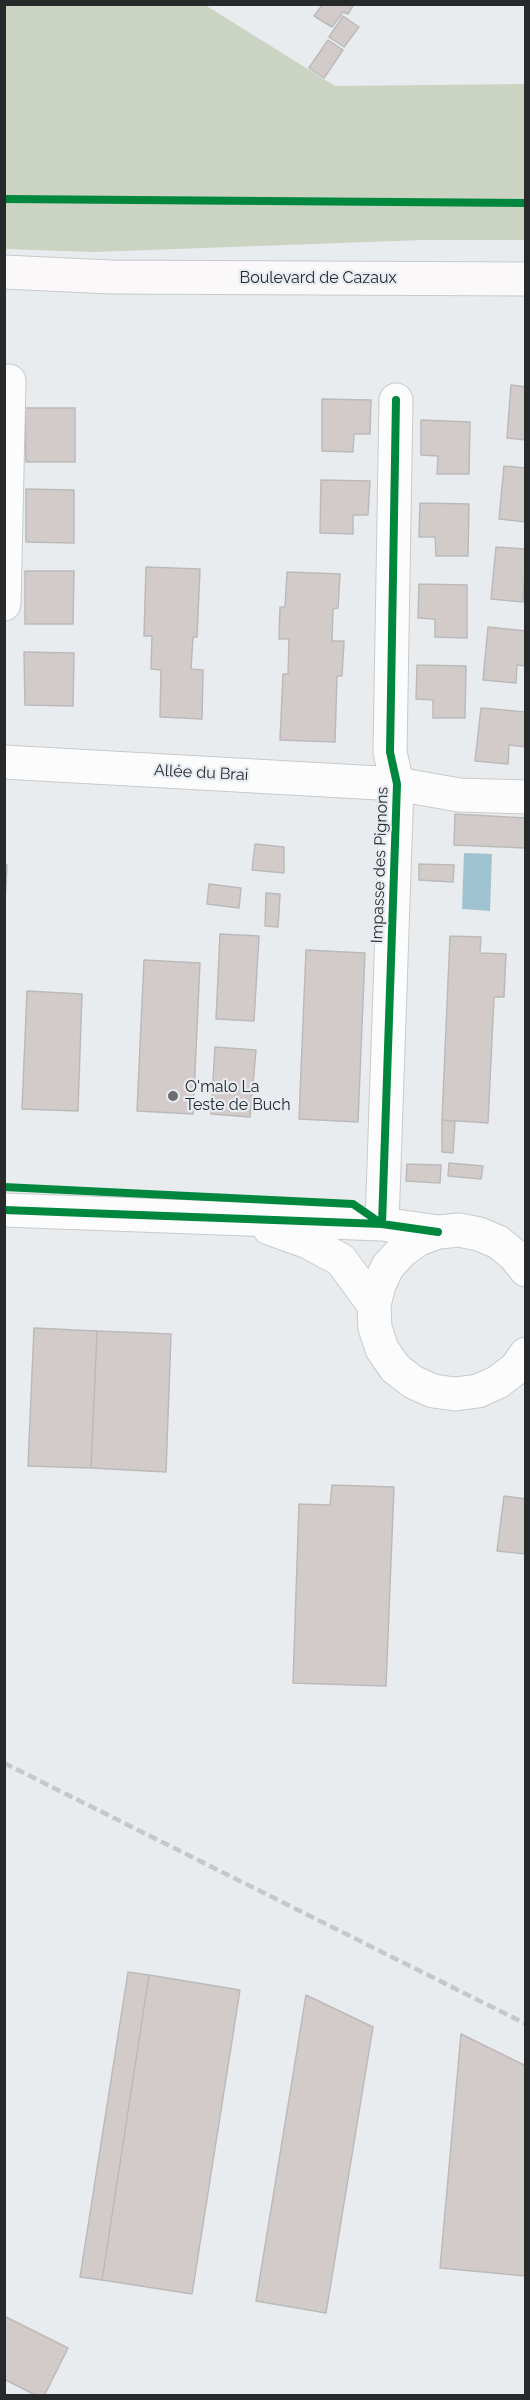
<!DOCTYPE html>
<meta charset="utf-8">
<style>
body{margin:0}
#map{position:relative;width:530px;height:2400px;overflow:hidden;background:#e9ecee;font-family:Raleway,sans-serif}
canvas{display:block}
.frame{position:absolute;inset:0;border:6px solid #27292b;pointer-events:none}
</style>
<div id="map">
<canvas width="530" height="2400"></canvas>
<div class="frame"></div>
</div>
<script>
const c = document.querySelector('canvas').getContext('2d');
c.lineJoin = 'round';
function fill(path, color) { c.fillStyle = color; c.fill(path, 'evenodd'); }
const toPath = rows => new Path2D(rows.map(r => 'M' + r).join(''));
function strokePath(path, color, width, dash) { c.strokeStyle = color; c.lineWidth = width; c.lineCap = dash ? 'butt' : 'round'; c.setLineDash(dash || []); c.stroke(path); }
function label(font, color, halo, rows, align = 'center') {
  c.font = font + ' Raleway,sans-serif'; c.lineWidth = 4.5; c.setLineDash([]); c.textBaseline = 'middle'; c.strokeStyle = halo; c.fillStyle = color; for (const [text, x, y, turn = 0] of rows) {
    c.save(); c.translate(x, y); c.rotate((+turn || 0) * Math.PI / 180); c.textAlign = isNaN(turn) ? turn : align; if (halo) c.strokeText(text, 0, 0); c.fillText(text, 0, 0); c.restore();
  }
}
fill(toPath([
 [5,4,205,5,335,86,525,84,525,240,424,240,93,252,5,249]
]), '#cbd3c3');
fill(toPath([
 [464,853,492,854,490,911,462,909]
]), '#9fc2d1');
const building = toPath([
 [323,4,354,4,348,14,343,12,332,27,314,16,323,4],
 [343,16,359,27,344,47,329,37,343,16],
 [328,40,343,50,324,78,309,68,328,40],
 [511,385,526,387,526,440,507,438,511,385],
 [322,399,371,400,370,434,354,434,353,452,322,451,322,399],
 [25,408,75,408,75,462,26,462,25,408],
 [421,420,470,422,469,474,437,474,438,456,421,455,421,420],
 [504,466,526,468,526,522,499,519,504,466],
 [321,480,370,481,368,515,353,515,353,534,320,533,321,480],
 [26,489,74,490,74,543,26,542,26,489],
 [420,503,469,504,468,556,436,556,435,537,419,537,420,503],
 [496,547,526,549,523,602,491,599,496,547],
 [146,567,200,569,197,637,193,637,191,669,203,670,202,719,160,717,161,670,151,669,152,636,144,636,146,567],
 [25,571,74,571,73,624,25,624,25,571],
 [287,572,340,574,338,608,333,609,332,641,344,641,342,676,337,676,335,742,280,740,283,674,288,674,289,639,279,639,280,607,285,607,287,572],
 [419,584,467,585,467,638,435,637,435,619,418,618,419,584],
 [488,627,526,631,526,666,517,665,516,683,483,680,488,627],
 [24,652,74,653,73,706,25,705,24,652],
 [417,665,466,666,465,718,433,718,433,700,416,699,417,665],
 [481,708,526,712,526,747,509,745,508,764,475,761,481,708],
 [455,814,526,818,526,848,454,845,455,814],
 [255,844,284,847,284,873,252,870,255,844],
 [419,864,454,865,453,882,419,880,419,864],
 [4,865,7,865,4,923,4,865],
 [209,884,241,888,239,908,207,904,209,884],
 [266,893,280,894,278,927,265,926,266,893],
 [220,934,259,936,254,1021,216,1019,220,934],
 [450,936,481,937,480,953,506,954,504,997,494,997,488,1123,442,1120,450,936],
 [306,950,365,953,358,1122,299,1119,306,950],
 [144,960,200,963,193,1114,137,1111,144,960],
 [27,991,82,994,78,1111,22,1109,27,991],
 [215,1047,256,1050,250,1117,211,1114,215,1047],
 [442,1120,455,1121,453,1153,442,1152,442,1120],
 [449,1163,483,1166,481,1179,448,1176,449,1163],
 [407,1164,441,1165,440,1183,406,1181,407,1164],
 [34,1328,97,1331,91,1468,28,1466,34,1328],
 [97,1331,171,1334,166,1472,91,1468,97,1331],
 [332,1485,394,1487,386,1686,293,1683,299,1504,330,1505,332,1485],
 [504,1496,526,1499,526,1554,497,1551,504,1496],
 [128,1972,149,1975,102,2280,80,2277,128,1972],
 [149,1975,240,1990,192,2294,102,2280,149,1975],
 [306,1995,373,2027,326,2313,256,2301,306,1995],
 [461,2034,526,2066,526,2276,440,2268,461,2034],
 [4,2316,68,2348,44,2396,37,2396,4,2379,4,2316]
]);
fill(building, '#d3cbc9');
strokePath(building, '#bbbabb', 1.5);
const minor = toPath([
 [4,604,9,381],
 [4,762,397,784,459,795,526,797],
 [4,1210,382,1224,438,1232],
 [382,1224,397,784,390,752,396,400],
 [269,1228,308,1242,341,1260,374,1305],
 [526,1270,514,1255,498,1242,479,1234,459,1230,438,1232,419,1239,402,1251,388,1266,379,1285,374,1305,375,1328,382,1349,395,1368,413,1382,433,1391,455,1394,478,1391,498,1382,516,1368,526,1354]
]);
const secondary = toPath([
 [4,272,111,277,526,279]
]);
strokePath(minor, '#c7cacc', 35);
strokePath(secondary, '#c7cacc', 35);
strokePath(minor, '#fcfcfc', 33);
strokePath(secondary, '#faf8f9', 33);
strokePath(toPath([
 [4,1763,526,2024]
]), '#c6c7c8', 4.5, [9, 4.5]);
strokePath(toPath([
 [4,199,526,203],
 [4,1187,353,1204,382,1224],
 [4,1210,382,1224,438,1232],
 [382,1224,397,784,390,752,396,400]
]), '#00873e', 8);
for (const [x, y, r, color] of [
 [173,1096,6,"#6b6d6f"]
]) { const dot = new Path2D(); dot.arc(x, y, r, 0, 2 * Math.PI); c.fillStyle = color; c.fill(dot); strokePath(dot, '#e6ecf1', 2); }
label('16px', '#27292b', '#e6ecf1', [
 ["Boulevard de Cazaux",318,278],
 ["Allée du Brai",201,773,3],
 ["Impasse des Pignons",380,865,-88]
]);
label('16px', '#27292b', '#e6ecf1', [
 ["O'malo La",185,1087],
 ["Teste de Buch",185,1105]
], 'left');
</script>
